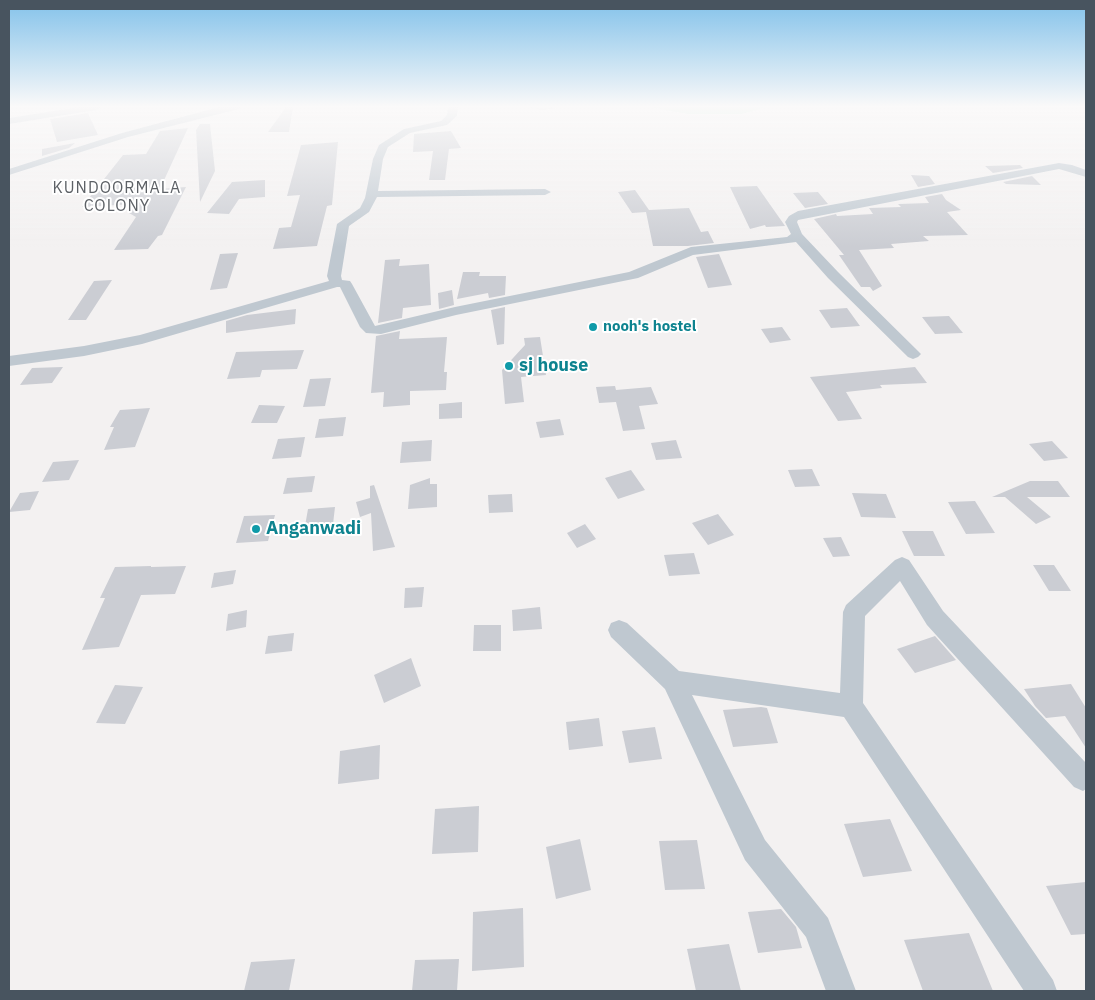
<!DOCTYPE html>
<style>
body{margin:0}
#map{position:relative;width:1095px;height:1000px;overflow:hidden;background:#f3f1f1;font-family:"IBM Plex Sans",sans-serif}
canvas{display:block}
.frame{position:absolute;inset:0;border:10px solid #48545f;pointer-events:none}
</style>
<div id="map">
<canvas width="1095" height="1000"></canvas>
<div class="frame"></div>
</div>
<script>
const c = document.querySelector('canvas').getContext('2d');
c.lineJoin = 'round';
function fill(path, color) { c.fillStyle = color; c.fill(path, 'evenodd'); }
const toPath = rows => new Path2D(rows.map(r => 'M' + r).join(''));
function strokePath(path, color, width, dash) { c.strokeStyle = color; c.lineWidth = width; c.lineCap = dash ? 'butt' : 'round'; c.setLineDash(dash || []); c.stroke(path); }
function label(font, color, halo, rows, align = 'center') {
  c.font = font + ' "IBM Plex Sans",sans-serif'; c.lineWidth = 4; c.setLineDash([]); c.textBaseline = 'middle'; c.strokeStyle = halo; c.fillStyle = color; for (const [text, x, y, turn = 0] of rows) {
    c.save(); c.translate(x, y); c.rotate((+turn || 0) * Math.PI / 180); c.textAlign = isNaN(turn) ? turn : align; if (halo) c.strokeText(text, 0, 0); c.fillText(text, 0, 0); c.restore();
  }
}
fill(toPath([
 [650,107,766,107,742,114,688,114]
]), '#bff1d4');
fill(toPath([
 [286,107,293,107,289,132,268,132],
 [88,113,98,135,57,142,50,119],
 [200,124,210,124,215,171,200,202,196,130],
 [188,128,160,189,186,187,162,235,158,236,148,249,114,250,136,217,129,213,135,204,82,207,123,155,146,154,160,131],
 [451,131,461,148,449,149,445,180,429,180,433,151,413,152,414,134],
 [338,142,332,205,327,206,317,246,273,249,279,228,291,227,300,195,287,196,301,145],
 [75,143,69,148,42,156,42,149],
 [1020,165,1023,168,993,173,985,166],
 [911,175,929,176,935,184,918,187],
 [1032,176,1041,185,1006,184,1003,182],
 [265,180,265,197,239,199,229,214,207,213,232,182],
 [757,186,783,223,785,226,766,227,765,225,750,229,730,187],
 [635,190,649,210,689,208,701,232,708,231,714,243,688,246,653,246,646,212,632,213,618,192],
 [818,192,828,204,805,208,793,193],
 [942,194,946,200,961,210,947,212,968,235,923,236,929,241,891,244,894,248,859,250,882,286,873,291,870,287,861,287,839,255,844,255,814,219,836,214,837,216,873,214,869,208,901,207,898,204,929,203,925,197],
 [238,253,227,288,210,290,220,254],
 [719,254,732,285,708,288,696,257],
 [400,259,399,266,429,264,431,305,403,308,402,318,378,323,385,260],
 [463,272,480,272,479,276,506,276,505,295,489,298,488,293,457,299],
 [112,280,86,320,68,320,94,281],
 [452,290,454,305,439,309,438,293],
 [505,307,504,344,497,345,491,310],
 [847,308,860,326,831,328,819,310],
 [296,309,295,324,226,333,226,321,247,315],
 [949,316,963,333,935,334,922,317],
 [782,327,791,340,770,343,761,329],
 [400,331,399,339,447,337,444,372,447,372,446,390,410,391,410,405,383,407,384,392,371,393,376,336],
 [540,337,546,375,521,377,524,402,505,404,502,370,525,345,524,338],
 [304,350,297,369,262,370,260,377,227,379,236,352],
 [63,367,52,383,20,385,32,368],
 [915,367,927,383,880,385,882,388,846,392,862,419,838,421,810,377],
 [331,378,325,406,303,407,310,379],
 [615,386,616,390,651,387,658,404,639,406,645,429,623,431,616,402,599,403,596,387],
 [462,402,462,418,439,419,439,404],
 [259,405,285,406,277,423,251,423],
 [150,408,135,447,104,450,114,427,110,427,120,410],
 [346,417,343,436,315,438,319,419],
 [560,419,564,435,540,438,536,422],
 [305,437,301,457,272,459,278,439],
 [432,440,431,461,400,463,402,442],
 [676,440,682,458,656,460,651,443],
 [1052,441,1068,458,1044,461,1029,444],
 [79,460,69,480,42,482,53,462],
 [812,469,820,486,795,487,788,470],
 [631,470,645,490,618,499,605,478],
 [315,476,312,492,283,494,287,478],
 [430,478,430,484,437,484,437,507,408,509,410,485],
 [1030,481,1058,481,1070,497,1027,497,1051,517,1036,524,1005,497,992,497],
 [374,485,395,547,373,551,371,513,360,517,356,502,370,498,370,486],
 [39,491,30,510,9,512,20,493],
 [852,493,886,494,896,518,861,517],
 [512,494,513,512,489,513,488,495],
 [975,501,995,533,966,534,948,502],
 [335,507,333,524,305,526,308,509],
 [718,514,734,535,708,545,692,523],
 [275,515,268,541,236,543,244,516],
 [585,524,596,539,577,548,567,533],
 [902,531,933,531,945,556,914,556],
 [841,537,850,556,833,557,823,538],
 [694,553,700,574,669,576,664,555],
 [1033,565,1054,565,1071,591,1049,591],
 [151,566,151,567,186,566,175,594,141,595,119,647,82,650,105,598,100,598,115,567],
 [236,570,233,584,211,588,214,573],
 [424,587,422,607,404,608,405,588],
 [540,607,542,629,513,631,512,610],
 [247,610,246,627,226,631,228,614],
 [474,625,501,625,501,651,473,651],
 [294,633,292,651,265,654,268,636],
 [935,636,956,660,915,673,897,649],
 [411,658,421,686,384,703,374,675],
 [1071,684,1086,708,1086,748,1065,716,1046,718,1035,706,1024,689],
 [115,685,143,687,125,724,96,723],
 [761,707,767,708,778,743,733,747,723,710],
 [599,718,603,746,569,750,566,722],
 [655,727,662,759,629,763,622,731],
 [380,745,379,779,338,784,340,751],
 [479,806,478,852,432,854,435,809],
 [890,819,912,871,863,877,844,824],
 [580,839,591,890,556,899,546,847],
 [697,840,705,889,665,890,659,841],
 [1086,882,1086,934,1071,935,1046,886],
 [523,908,524,967,472,971,473,912],
 [781,909,796,927,802,948,758,953,748,912],
 [969,933,993,991,923,991,904,940],
 [729,944,741,991,696,991,687,949],
 [295,959,289,991,244,991,251,962],
 [459,959,457,991,412,991,415,960]
]), '#cbcdd3');
fill(toPath([
 [529,107,542,108,563,107,542,110,529,107]
]), '#bfc8d0');
fill(toPath([
 [79,107,101,107,96,110,9,124,9,118,79,107],
 [219,107,241,107,239,109,128,137,9,175,9,169,122,133,219,107],
 [448,107,458,107,457,116,447,125,410,133,388,147,383,159,378,191,545,189,551,192,545,195,377,197,369,212,349,226,341,276,342,280,350,281,352,284,375,326,455,307,629,272,691,247,787,237,791,234,785,222,789,216,798,211,1059,163,1072,165,1086,170,1086,177,1059,169,798,220,797,222,802,234,838,272,918,351,921,354,918,357,913,359,908,357,828,278,796,242,693,255,638,278,456,315,381,334,366,333,360,327,340,287,337,287,142,344,84,356,9,366,9,356,84,346,140,335,329,281,327,276,337,224,360,208,365,198,373,159,379,145,404,129,441,121,447,115,448,107],
 [902,557,909,560,943,611,1086,763,1086,789,1083,791,1074,787,927,625,900,581,865,616,863,703,1053,980,1057,991,1024,991,844,717,692,695,765,840,828,918,856,991,826,991,806,937,745,860,665,689,611,637,608,630,611,623,619,620,627,623,679,671,840,693,843,612,846,605,895,560,902,557]
]), '#bfc8d0');
const sky = c.createLinearGradient(0, 0, 0, 247);
sky.addColorStop(0, '#83c2ea');
sky.addColorStop(0.43, '#faf9f9');
sky.addColorStop(1, '#faf9f900');
c.fillStyle = sky;
c.fillRect(0, 0, 1095, 247);
for (const [x, y, r, color] of [
 [593,327,5,"#0f9aa8"],
 [509,366,5,"#0f9aa8"],
 [256,529,5,"#0f9aa8"]
]) { const dot = new Path2D(); dot.arc(x, y, r, 0, 2 * Math.PI); c.fillStyle = color; c.fill(dot); strokePath(dot, '#fff', 2); }
label('bold 15px', '#0d838f', '#fff', [
 ["nooh's hostel",603,327]
], 'left');
c.letterSpacing = '1px';
label('16px', '#5d6166', '#fff', [
 ["KUNDOORMALA",117,188],
 ["COLONY",117,206]
]);
c.letterSpacing = '0px';
label('bold 18px', '#0d838f', '#fff', [
 ["sj house",519,366],
 ["Anganwadi",266,529]
], 'left');
</script>
